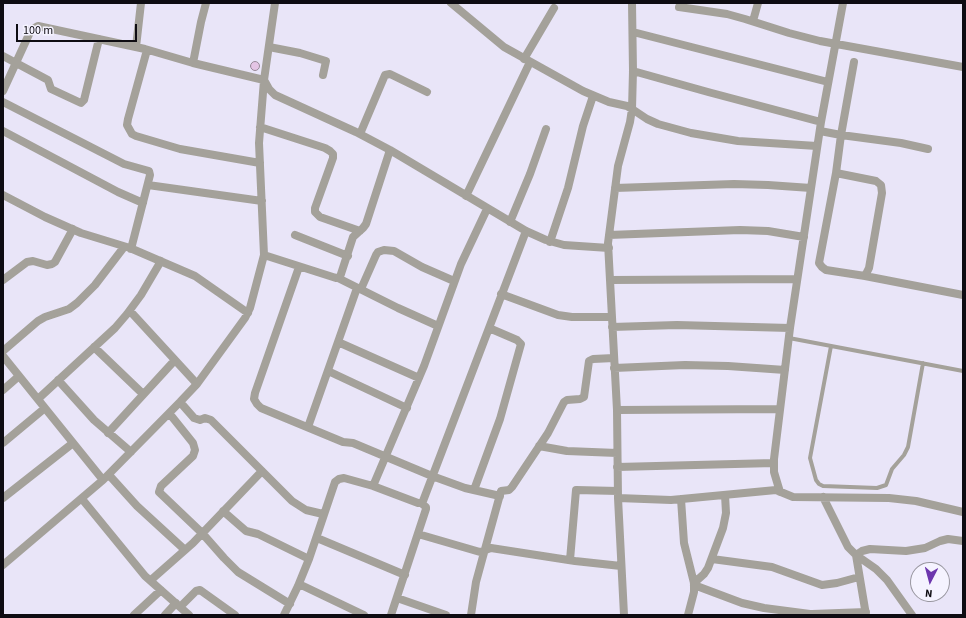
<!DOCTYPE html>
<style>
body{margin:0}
#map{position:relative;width:966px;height:618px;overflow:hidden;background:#e9e5f8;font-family:"Source Sans 3",sans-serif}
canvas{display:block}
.frame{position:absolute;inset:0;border:4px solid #0e0c12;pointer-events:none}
.north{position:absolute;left:910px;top:562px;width:40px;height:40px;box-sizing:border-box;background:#f5f3ff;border:1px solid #9997a0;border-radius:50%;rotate:186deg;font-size:11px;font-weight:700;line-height:16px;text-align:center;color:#0e0c12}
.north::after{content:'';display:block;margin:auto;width:14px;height:18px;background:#6d37ae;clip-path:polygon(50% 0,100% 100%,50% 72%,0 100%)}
.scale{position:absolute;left:16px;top:24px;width:121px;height:18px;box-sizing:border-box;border:2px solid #0e0c12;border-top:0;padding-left:5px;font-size:12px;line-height:14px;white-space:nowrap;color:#0e0c12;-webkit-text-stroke:3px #f5f3ff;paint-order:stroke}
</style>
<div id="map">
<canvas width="966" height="618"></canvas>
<div class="frame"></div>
<div class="north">N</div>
<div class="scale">100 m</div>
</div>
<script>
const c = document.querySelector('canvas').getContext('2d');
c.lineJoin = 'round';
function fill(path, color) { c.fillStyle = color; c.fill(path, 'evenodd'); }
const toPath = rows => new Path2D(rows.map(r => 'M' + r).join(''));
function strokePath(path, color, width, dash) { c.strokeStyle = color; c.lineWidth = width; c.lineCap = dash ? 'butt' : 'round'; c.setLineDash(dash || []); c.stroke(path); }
const building = toPath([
 '250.5 66a4.5 4.5 0 1 1 9 0a4.5 4.5 0 1 1-9 0Z'
]);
fill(building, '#e4c5e5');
strokePath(building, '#978a98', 1);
strokePath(toPath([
 [789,338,963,371],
 [831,346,810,458,816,480,819,484,823,486,877,488,886,485,892,469,904,455,908,447,923,363]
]), '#a4a19a', 4);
strokePath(toPath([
 [451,3,504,47,583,91,609,102,627,106,632,109,630,122,618,166,608,243,617,410,618,498,624,615],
 [632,3,633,71,632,109,647,119,658,124,691,133,738,141,817,146],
 [679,7,727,14,745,19,789,33,820,41,963,67],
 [753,21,758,3],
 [633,32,828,82],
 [136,47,141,3],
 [269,47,300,53,326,61,323,75],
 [147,50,128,119,127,125,132,134,136,136,180,149,260,163],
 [3,56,48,80,51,89,81,103,84,100,99,39],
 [524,59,554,8],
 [854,62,841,135,901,143,928,149],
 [193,63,201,22,206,3],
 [633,71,708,92,821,122],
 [3,91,31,30,38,26,145,49,193,63,264,80,269,89,275,95,356,132,390,150,526,231,546,240,564,245,609,248],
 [3,102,124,164,149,171,150,175,131,249],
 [260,127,325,148,330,151,333,154,333,158,315,208,315,212,320,217,360,231],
 [3,131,118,192,143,203],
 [820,131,841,135,836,173,876,181,881,185,882,193,869,268,865,276,826,270,822,267,819,263,836,173],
 [360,134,385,75,390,74,427,92],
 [148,185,262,201],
 [615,188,734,184,768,185,811,188],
 [3,195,45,217,81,233,130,248,195,276,248,313],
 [466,196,530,62],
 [510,222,530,174,546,129],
 [295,235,348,256],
 [609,235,740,230,768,231,804,237],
 [550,242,568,188,583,126,593,96],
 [264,255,336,278,340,277,353,237,363,228,366,224,390,150],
 [299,267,255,393,254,399,257,404,261,408,343,442,353,443,432,476,465,488,500,496],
 [865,276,963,295],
 [338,278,398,308,438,326],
 [3,280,27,262,33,261,47,265,52,264,55,262,73,229],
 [610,280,797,279],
 [361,289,376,255,378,252,384,250,394,251,422,267,454,281],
 [501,294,558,315,572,317,612,317],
 [130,311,197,384],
 [612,327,677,325,790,328,821,122,843,3],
 [338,342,419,378],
 [94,347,143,394],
 [3,351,38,321,45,317,69,309,77,303,95,285,124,247],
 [3,356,103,480],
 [614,368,685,365,728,366,785,370],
 [328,371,407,408],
 [58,380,94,420,131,452],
 [3,390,19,376],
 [38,399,115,328,127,314,141,295,161,261],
 [180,402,194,418,200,420,205,418,211,420,292,501,306,510,323,514],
 [617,410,780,409],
 [169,413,193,443,195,450,193,456,161,486,159,492,202,533,224,558,238,572,290,604],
 [308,427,357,288],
 [108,433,175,360],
 [3,443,45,408],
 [539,446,567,451,617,453],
 [617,467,774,463],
 [109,475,137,506,185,550],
 [373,486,424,366,461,264,487,209],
 [474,490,500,419,521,344,517,340,489,328],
 [780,492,774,472,774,459,790,328],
 [823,497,848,547,856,555,876,569,887,580,912,615],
 [3,498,73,443],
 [618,498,671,500,776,490,793,497,889,498,916,501,963,512],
 [82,499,145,576,189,615],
 [681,499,684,543,694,583,694,592,688,615],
 [223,511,246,531,258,534,309,559],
 [418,534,480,552,491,548,575,561,621,566],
 [317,538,405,575],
 [712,559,772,567,822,585,837,583,859,577],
 [570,560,576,490,618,491],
 [3,565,103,480,180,402,197,384,245,318,250,308,264,255,259,143,264,80,275,3],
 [151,580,193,543,262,471],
 [694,583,704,574,708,568,723,528,726,513,725,495],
 [299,584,364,615],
 [694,585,742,603,764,608,810,614],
 [397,598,446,615],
 [180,607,196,591,200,590,235,615],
 [134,615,161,590],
 [165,615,176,603],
 [284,615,298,586,309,559,335,482,339,479,344,478,373,486,418,503,421,503,423,501,526,231],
 [391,615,426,509,426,507,421,503],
 [471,615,476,582,482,560,501,491,509,490,512,487,548,433,564,402,567,400,580,399,584,397,589,361,593,359,614,358],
 [807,615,812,614,866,612],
 [866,615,856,555,862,551,870,549,906,551,925,548,940,541,948,539,963,541]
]), '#a4a19a', 8);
</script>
